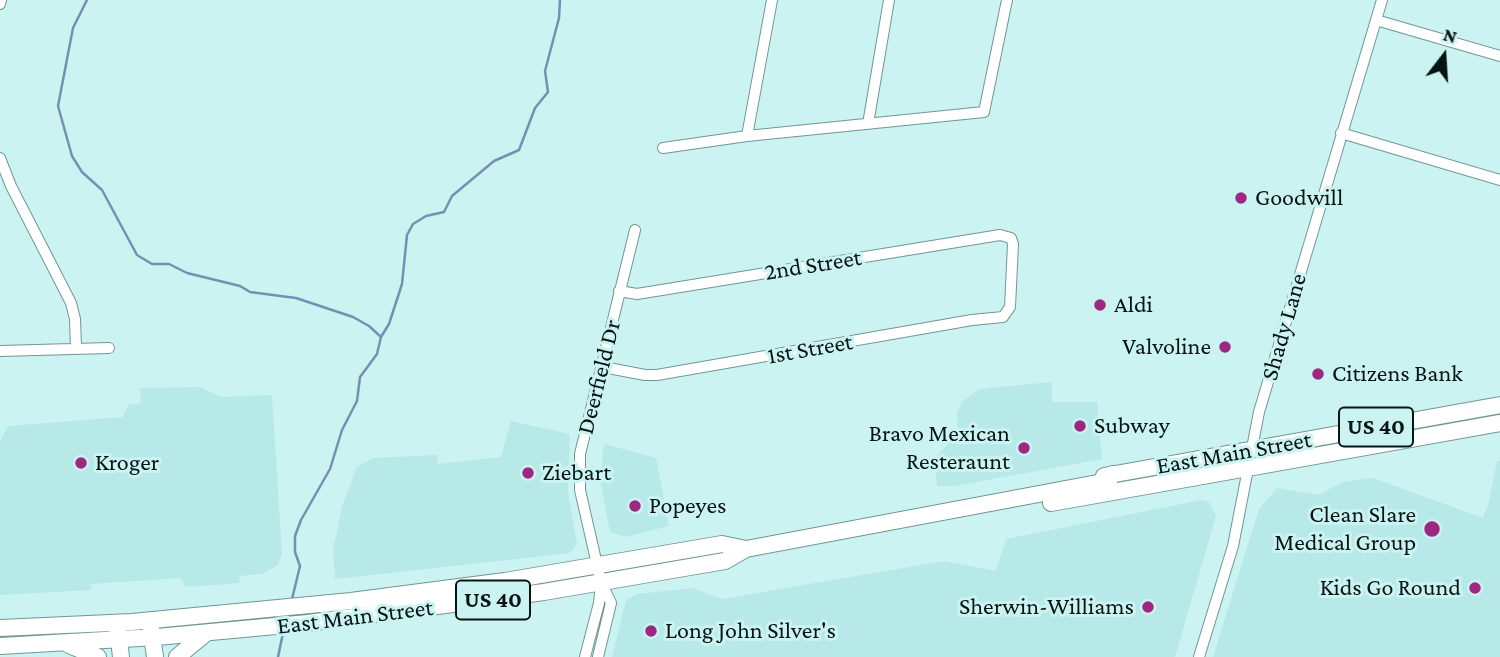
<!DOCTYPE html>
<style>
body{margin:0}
#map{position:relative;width:1500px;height:657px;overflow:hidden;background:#cbf3f2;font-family:"Crimson Pro",serif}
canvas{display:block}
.north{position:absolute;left:1409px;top:21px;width:70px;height:70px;-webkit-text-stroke:5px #cbf3f2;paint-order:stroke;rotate:17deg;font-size:19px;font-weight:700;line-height:28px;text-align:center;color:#061414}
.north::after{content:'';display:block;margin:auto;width:24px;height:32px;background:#061414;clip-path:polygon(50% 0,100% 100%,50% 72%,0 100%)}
</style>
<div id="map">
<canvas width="1500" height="657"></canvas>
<div class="north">N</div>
</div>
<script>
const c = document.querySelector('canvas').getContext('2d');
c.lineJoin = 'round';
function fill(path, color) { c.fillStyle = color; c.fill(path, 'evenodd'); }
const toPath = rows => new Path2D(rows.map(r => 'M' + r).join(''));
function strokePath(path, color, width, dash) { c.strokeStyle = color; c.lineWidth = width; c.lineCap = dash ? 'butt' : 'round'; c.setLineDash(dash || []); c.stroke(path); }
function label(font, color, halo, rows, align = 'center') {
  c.font = font + ' "Crimson Pro",serif'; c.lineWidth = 6; c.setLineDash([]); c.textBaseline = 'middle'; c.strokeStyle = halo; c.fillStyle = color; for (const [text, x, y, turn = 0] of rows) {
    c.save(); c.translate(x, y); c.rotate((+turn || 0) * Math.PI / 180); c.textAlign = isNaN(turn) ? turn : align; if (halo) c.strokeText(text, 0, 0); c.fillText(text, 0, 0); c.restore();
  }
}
fill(toPath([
 [1052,382,1052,402,1097,402,1102,459,954,486,937,486,935,458,958,433,957,412,962,402,979,389],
 [200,387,221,397,272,395,282,553,278,565,262,574,239,576,240,583,186,587,180,578,91,584,91,590,0,595,0,441,8,426,123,417,128,405,141,403,140,388],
 [511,421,570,434,568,491,577,544,570,553,335,579,333,551,342,506,357,467,373,458,437,455,438,464,501,457],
 [604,444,656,458,669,526,626,537,610,532,600,480],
 [1497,461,1500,461,1500,657,1213,657,1259,509,1277,488,1318,495,1343,482,1373,478,1483,518,1488,505],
 [1202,500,1209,502,1216,516,1175,657,612,657,626,600,637,594,693,588,722,599,944,561,996,571,1006,539]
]), '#b7e9e8');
strokePath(toPath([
 [87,0,73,28,58,106,72,156,82,172,102,190,137,255,152,264,169,264,187,273,240,286,250,292,296,298,353,317,369,326,381,337],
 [292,599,300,566,295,552,295,536,301,520,330,469,342,430,357,401,360,377,377,354,381,337,389,324,402,284,407,235,413,224,426,216,444,212,452,196,494,161,519,150,535,108,548,92,545,71,559,18,560,0],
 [278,657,283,633]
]), '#7392b1', 2.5);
const minor = toPath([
 [0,4,1,0],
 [1376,20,1500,56],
 [868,124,889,0],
 [1341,133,1500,180],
 [747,136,772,0],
 [663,148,747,136,984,112,1007,0],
 [0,158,11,186,71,303,75,319,76,348],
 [0,351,109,348],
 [603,367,645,375,657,375,972,320,1003,317,1010,307,1013,244,1011,238,1000,235,637,294,619,291],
 [585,657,599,603,601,583],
 [598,657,611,603,601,582,580,490,580,454,635,230],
 [1199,657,1233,546,1259,412,1382,0]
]);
const primary = toPath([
 [1104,476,1500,405],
 [1051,503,1500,423],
 [0,628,132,622,351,601,505,581,722,544,746,549],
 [151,629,155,657],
 [118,631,121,657],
 [69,645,98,657],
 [0,646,157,637,308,623,544,592,725,561,746,549,1108,481,1113,474],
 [177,657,205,634]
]);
strokePath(minor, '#719695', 12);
strokePath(primary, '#719695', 18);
strokePath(minor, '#fff', 10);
strokePath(primary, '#fff', 16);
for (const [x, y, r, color] of [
 [1241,198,7,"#9e2881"],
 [1100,305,7,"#9e2881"],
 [1225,347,7,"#9e2881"],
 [1318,374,7,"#9e2881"],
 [1080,426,7,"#9e2881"],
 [1024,448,7,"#9e2881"],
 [81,463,7,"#9e2881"],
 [528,473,7,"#9e2881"],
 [635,506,7,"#9e2881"],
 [1432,529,9,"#9e2881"],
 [1475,588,7,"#9e2881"],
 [1148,607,7,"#9e2881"],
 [651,631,7,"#9e2881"]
]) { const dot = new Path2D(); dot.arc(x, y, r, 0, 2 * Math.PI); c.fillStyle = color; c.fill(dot); strokePath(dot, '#cbf3f2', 2.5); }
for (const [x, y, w] of [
 [1376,427,74],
 [493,600,74]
]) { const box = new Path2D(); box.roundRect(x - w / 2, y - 19.5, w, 39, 5); c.fillStyle = '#cbf3f2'; c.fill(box); strokePath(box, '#061414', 2); }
label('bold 23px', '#061414', null, [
 ["US 40",1376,427],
 ["US 40",493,600]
]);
label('24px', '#061414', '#cbf3f2', [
 ["Goodwill",1255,198],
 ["Aldi",1114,305],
 ["Valvoline",1211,347,"right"],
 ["Citizens Bank",1332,374],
 ["Subway",1094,426],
 ["Bravo Mexican",1010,434,"right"],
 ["Resteraunt",1010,462,"right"],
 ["Kroger",95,463],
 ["Ziebart",542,473],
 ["Popeyes",649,506],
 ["Clean Slare",1416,515,"right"],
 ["Medical Group",1416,543,"right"],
 ["Kids Go Round",1461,588,"right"],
 ["Sherwin-Williams",1134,607,"right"],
 ["Long John Silver's",665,631]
], 'left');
label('24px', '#061414', '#cbf3f2', [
 ["2nd Street",813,265,-9],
 ["Shady Lane",1284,327,-74],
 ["1st Street",810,349,-10],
 ["Deerfield Dr",599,377,-76],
 ["East Main Street",1234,453,-10],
 ["East Main Street",355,617,-7]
]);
</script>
